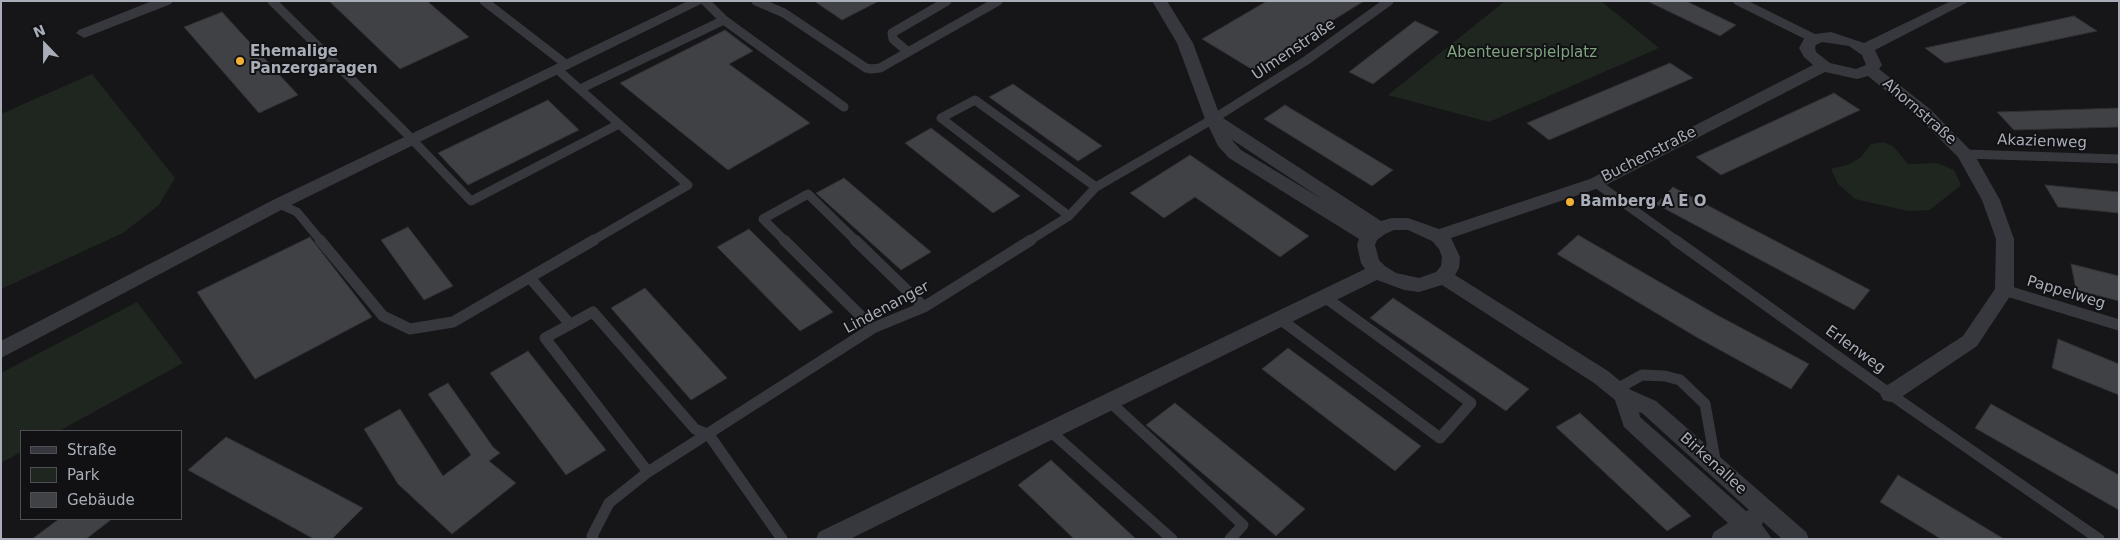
<!DOCTYPE html>
<meta charset="utf-8">
<style>
body{margin:0}
#map{position:relative;width:2120px;height:540px;overflow:hidden;background:#161618;font-family:"DejaVu Sans",sans-serif}
canvas{display:block}
.frame{position:absolute;inset:0;border:2px solid #a8adb8;pointer-events:none}
.legend{position:absolute;left:20px;top:430px;width:162px;height:90px;box-sizing:border-box;background:#111113;border:1px solid #4d4f55;margin:0;padding:6px 9px;list-style:none;font-size:15px;color:#a8adb8}
.legend li{display:flex;align-items:center;gap:10px;height:25px}
.legend b{width:25px;border:1px solid #4d4f55}
.north{position:absolute;left:20px;top:20px;width:50px;height:50px;-webkit-text-stroke:4px #111113;paint-order:stroke;rotate:338deg;font-size:14px;font-weight:700;line-height:20px;text-align:center;color:#a8adb8}
.north::after{content:'';display:block;margin:auto;width:18px;height:22px;background:#a8adb8;clip-path:polygon(50% 0,100% 100%,50% 72%,0 100%)}
</style>
<div id="map">
<canvas width="2120" height="540"></canvas>
<div class="frame"></div>
<ul class="legend">
<li><b style="height:6px;background:#37383d"></b>Straße</li>
<li><b style="height:14px;background:#1e261f"></b>Park</li>
<li><b style="height:14px;background:#404145"></b>Gebäude</li>
</ul>
<div class="north">N</div>
</div>
<script>
const c = document.querySelector('canvas').getContext('2d');
c.lineJoin = 'round';
function fill(path, color) { c.fillStyle = color; c.fill(path, 'evenodd'); }
const toPath = rows => new Path2D(rows.map(r => 'M' + r).join(''));
function strokePath(path, color, width, dash) { c.strokeStyle = color; c.lineWidth = width; c.lineCap = dash ? 'butt' : 'round'; c.setLineDash(dash || []); c.stroke(path); }
function label(font, color, halo, rows, align = 'center') {
  c.font = font + ' "DejaVu Sans",sans-serif'; c.lineWidth = 4; c.setLineDash([]); c.textBaseline = 'middle'; c.strokeStyle = halo; c.fillStyle = color; for (const [text, x, y, turn = 0] of rows) {
    c.save(); c.translate(x, y); c.rotate((+turn || 0) * Math.PI / 180); c.textAlign = isNaN(turn) ? turn : align; if (halo) c.strokeText(text, 0, 0); c.fillText(text, 0, 0); c.restore();
  }
}
fill(toPath([
 [1505,1,1601,1,1659,48,1489,122,1388,95],
 [92,74,175,178,159,205,123,233,1,289,1,114],
 [1883,142,1893,146,1908,164,1937,163,1954,170,1961,185,1930,210,1908,211,1855,199,1838,184,1831,169,1850,164,1861,157,1871,144],
 [137,302,183,363,59,431,21,431,21,452,1,463,1,373]
]), '#1e261f');
const building = toPath([
 [329,1,427,1,469,37,400,69,329,1],
 [814,1,879,1,842,20,814,1],
 [1267,1,1364,1,1253,70,1202,39,1267,1],
 [1647,1,1686,1,1736,25,1720,36,1647,1],
 [222,12,298,95,259,113,184,27,222,12],
 [2074,16,2097,31,1945,63,1925,48,2074,16],
 [1415,21,1439,32,1373,84,1349,72,1415,21],
 [725,30,753,51,729,64,810,123,728,170,620,83,725,30],
 [1670,63,1693,78,1549,140,1527,123,1670,63],
 [1013,84,1102,146,1078,161,989,97,1013,84],
 [1834,93,1860,110,1721,175,1696,157,1834,93],
 [548,100,579,130,468,185,438,153,548,100],
 [1285,105,1393,170,1372,186,1264,119,1285,105],
 [2119,108,2119,127,2014,130,1997,112,2119,108],
 [931,128,1020,196,993,213,905,143,931,128],
 [1190,155,1309,236,1280,257,1195,197,1164,218,1130,193,1190,155],
 [844,178,931,252,901,270,816,193,844,178],
 [2045,185,2119,192,2119,213,2058,207,2045,185],
 [1673,187,1741,223,1870,290,1854,310,1656,204,1673,187],
 [408,227,453,286,424,300,381,240,408,227],
 [749,229,833,312,800,331,717,247,749,229],
 [1578,235,1717,315,1809,364,1791,389,1698,338,1557,254,1578,235],
 [310,237,372,317,255,379,197,292,310,237],
 [2071,264,2119,276,2119,301,2076,290,2071,264],
 [645,288,727,378,691,400,611,308,645,288],
 [1393,298,1529,389,1506,411,1370,318,1393,298],
 [2058,339,2119,364,2119,395,2052,368,2058,339],
 [1288,348,1421,446,1395,471,1262,369,1288,348],
 [528,351,606,450,566,475,490,373,528,351],
 [448,383,493,447,500,453,489,461,516,483,452,534,398,484,364,429,400,409,443,476,471,455,428,394,448,383],
 [1175,403,1305,509,1276,536,1146,425,1175,403],
 [1991,404,2119,475,2119,510,1975,428,1991,404],
 [1580,413,1658,485,1691,516,1667,531,1556,427,1580,413],
 [226,437,316,483,363,508,332,539,314,539,188,470,226,437],
 [1051,460,1136,539,1074,539,1018,485,1051,460],
 [1898,475,2004,539,1941,539,1880,502,1898,475],
 [59,519,112,519,86,539,32,539,59,519]
]);
fill(building, '#404145');
strokePath(building, '#303034', 1);
strokePath(toPath([
 [272,1,405,132,471,201,619,124],
 [484,1,567,65],
 [705,1,724,20,844,107],
 [756,1,784,13,866,68,871,69,880,68,998,1],
 [1738,1,1815,39],
 [908,52,893,39,892,33,947,1],
 [558,70,688,185,592,241],
 [580,89,724,20],
 [1965,154,2119,159],
 [1596,183,1677,241],
 [279,204,297,212,321,241],
 [1069,216,941,118,975,100,1096,187],
 [785,241,763,219,808,194,856,241],
 [1029,241,1069,216,1096,187,1213,119,1307,60,1389,1]
]), '#37383d', 9);
strokePath(toPath([
 [320,240,383,316,410,329,453,322,594,240],
 [784,240,873,328],
 [855,240,924,307],
 [1675,240,1890,394,2099,539],
 [530,278,570,324],
 [2004,290,2119,325],
 [1280,319,1440,438,1471,403,1326,298],
 [1617,389,1642,375,1665,376,1680,380,1705,404,1716,465],
 [1109,401,1243,525,1230,539],
 [1049,430,1172,539],
 [648,472,545,338,593,312,695,429,709,435,782,539],
 [593,539,592,536,609,503,648,472,873,328,924,307,1031,240]
]), '#37383d', 11);
fill(toPath([
 [152,1,173,1,171,4,89,36,84,38,76,33,79,30,152,1],
 [688,1,707,1,285,208,1,358,1,341,273,200,688,1],
 [1152,1,1167,1,1193,43,1220,116,1381,221,1392,218,1408,218,1439,229,1590,179,1813,65,1804,57,1799,48,1804,39,1815,34,1831,32,1864,43,1951,1,1970,1,1875,50,1882,65,1879,69,1930,109,1974,154,2000,200,2014,239,2014,290,1977,346,1897,400,1890,402,1883,400,1880,394,1883,388,1963,336,1995,289,1996,239,1982,200,1958,157,1918,117,1868,76,1857,79,1825,72,1602,187,1451,238,1460,257,1459,268,1455,275,1608,371,1631,390,1656,401,1806,532,1809,539,1782,539,1763,522,1762,525,1772,539,1711,539,1714,532,1728,523,1624,427,1615,400,1594,383,1442,285,1419,292,1404,290,1377,280,850,539,816,539,819,532,1365,269,1361,263,1357,245,1359,239,1229,158,1218,146,1205,119,1177,43,1152,1],
 [1822,42,1849,46,1862,55,1866,65,1856,69,1830,63,1816,52,1815,48,1816,45,1822,42],
 [1231,139,1322,199,1241,150,1231,139],
 [1394,230,1408,230,1432,241,1439,249,1442,257,1441,266,1436,272,1419,278,1396,273,1385,266,1379,260,1375,245,1377,240,1385,234,1394,230],
 [1639,412,1642,413,1749,510,1746,511,1640,417,1639,412]
]), '#37383d');
for (const [x, y, r, color] of [
 [240,61,5,"#f2b134"],
 [1570,202,5,"#f2b134"]
]) { const dot = new Path2D(); dot.arc(x, y, r, 0, 2 * Math.PI); c.fillStyle = color; c.fill(dot); strokePath(dot, '#111113', 2); }
label('15px', '#a8adb8', '#111113', [
 ["Ulmenstraße",1294,50,-34],
 ["Ahornstraße",1919,112,41],
 ["Akazienweg",2042,142,2],
 ["Buchenstraße",1649,155,-27],
 ["Pappelweg",2066,293,17],
 ["Lindenanger",887,308,-28],
 ["Erlenweg",1855,350,36],
 ["Birkenallee",1713,464,42]
]);
label('bold 15px', '#a8adb8', '#111113', [
 ["Ehemalige",250,52],
 ["Panzergaragen",250,69],
 ["Bamberg A E O",1580,202]
], 'left');
label('15px', '#7fa381', '#111113', [
 ["Abenteuerspielplatz",1522,53]
]);
</script>
